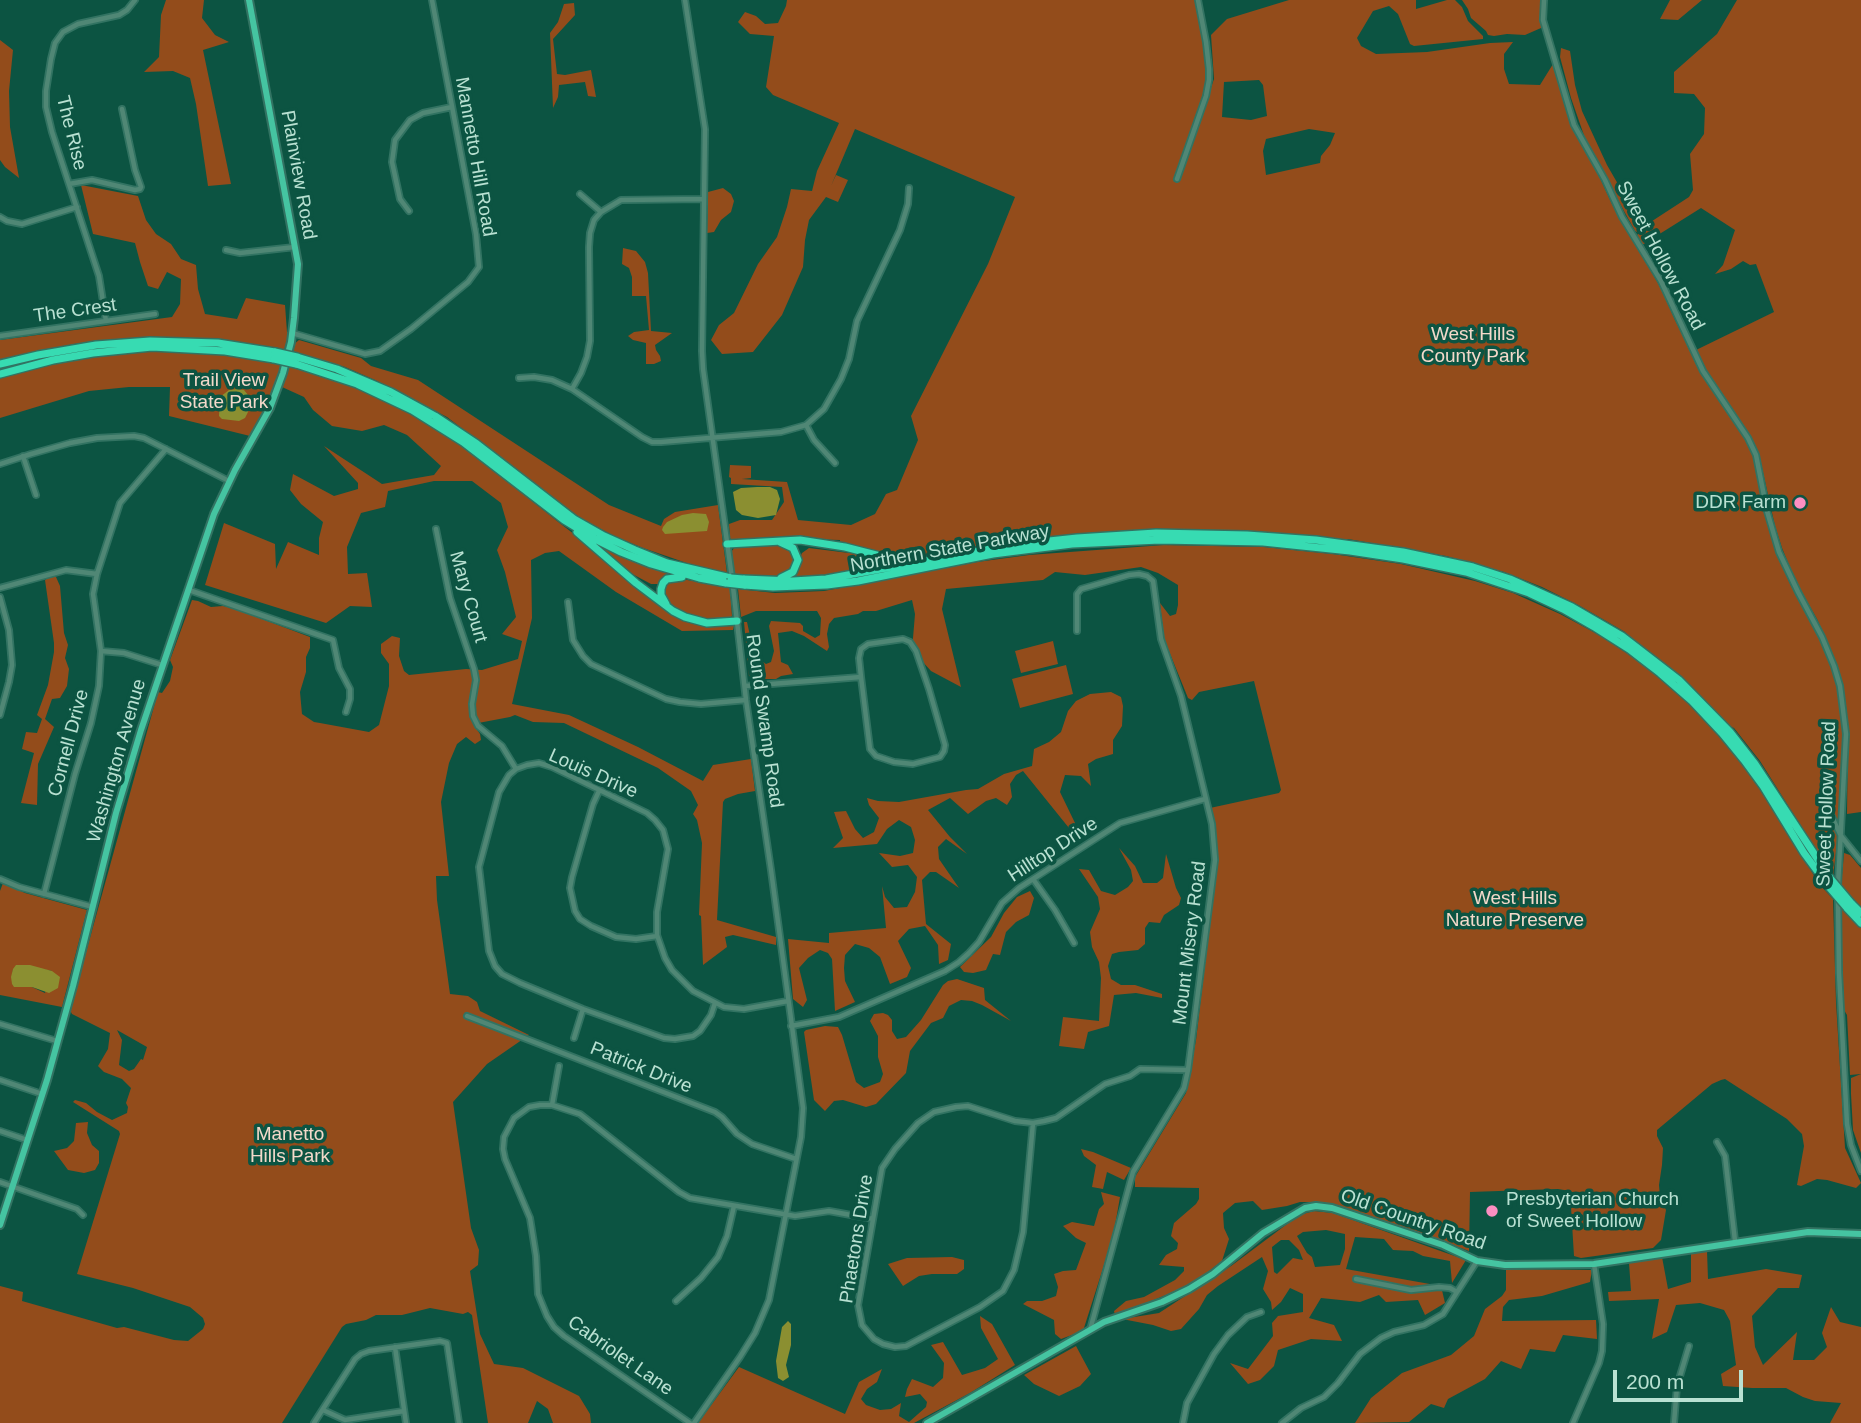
<!DOCTYPE html>
<style>
body{margin:0}
#map{position:relative;width:1861px;height:1423px;overflow:hidden;background:#0c5442;font-family:Helvetica,sans-serif}
canvas{display:block}
.scale{position:absolute;left:1613px;top:1370px;width:130px;height:32px;box-sizing:border-box;border:4px solid #b9e1d2;border-top:0;padding-left:9px;font-size:21px;line-height:24px;white-space:nowrap;color:#b9e1d2;-webkit-text-stroke:5px #0c5442;paint-order:stroke}
</style>
<div id="map">
<canvas width="1861" height="1423"></canvas>
<div class="scale">200 m</div>
</div>
<script>
const c = document.querySelector('canvas').getContext('2d');
c.lineJoin = 'round';
function fill(path, color) { c.fillStyle = color; c.fill(path, 'evenodd'); }
const toPath = rows => new Path2D(rows.map(r => 'M' + r).join(''));
function strokePath(path, color, width, dash) { c.strokeStyle = color; c.lineWidth = width; c.lineCap = dash ? 'butt' : 'round'; c.setLineDash(dash || []); c.stroke(path); }
function label(font, color, halo, rows, align = 'center') {
  c.font = font + ' Helvetica,sans-serif'; c.lineWidth = 7; c.setLineDash([]); c.textBaseline = 'middle'; c.strokeStyle = halo; c.fillStyle = color; for (const [text, x, y, turn = 0] of rows) {
    c.save(); c.translate(x, y); c.rotate((+turn || 0) * Math.PI / 180); c.textAlign = isNaN(turn) ? turn : align; if (halo) c.strokeText(text, 0, 0); c.fillText(text, 0, 0); c.restore();
  }
}
fill(toPath([
 [166,0,204,0,202,18,215,35,229,42,203,50,231,184,208,186,196,104,190,78,173,71,144,72,159,57,161,15],
 [787,0,1196,0,1205,42,1207,82,1181,162,1182,172,1214,79,1211,35,1227,19,1289,0,1416,0,1416,9,1447,0,1455,0,1462,7,1468,21,1483,36,1483,39,1414,46,1410,44,1398,14,1389,6,1373,11,1357,38,1361,46,1376,54,1427,52,1490,43,1513,42,1504,54,1504,69,1509,84,1540,85,1553,64,1577,136,1592,161,1612,204,1662,290,1675,320,1704,376,1747,441,1755,460,1775,548,1791,586,1809,615,1823,641,1838,686,1845,733,1838,856,1836,852,1833,877,1760,761,1734,728,1729,726,1698,693,1673,670,1628,637,1625,632,1580,606,1542,587,1504,572,1446,556,1348,539,1344,541,1220,531,1063,537,999,542,912,557,896,557,840,544,840,540,770,538,731,540,730,538,729,524,740,520,772,520,784,502,782,487,731,484,731,478,729,477,730,465,751,466,751,478,742,479,787,482,798,520,851,525,875,514,886,494,897,490,918,440,911,416,988,264,1015,197,855,129,831,186,836,175,848,180,838,202,826,197,809,220,805,240,803,267,782,315,753,352,722,354,711,340,719,325,734,313,758,264,777,237,787,207,791,189,812,191,817,171,839,123,773,95,766,87,774,36,750,34,738,22,745,12,756,16,765,24,778,23,786,6],
 [1259,80,1263,85,1267,116,1251,120,1222,117,1224,82],
 [1309,129,1335,133,1330,145,1321,156,1320,163,1266,175,1263,151,1266,139],
 [1462,0,1541,0,1541,28,1525,35,1507,34,1494,36,1488,35,1486,31,1471,18,1468,9],
 [1670,0,1702,0,1678,20,1660,19],
 [1737,0,1861,0,1861,812,1847,814,1848,730,1846,706,1830,648,1817,619,1796,582,1782,548,1775,526,1760,459,1749,435,1706,373,1696,350,1774,312,1756,264,1750,265,1743,261,1731,269,1715,274,1723,265,1735,230,1701,208,1642,245,1636,236,1639,233,1635,231,1587,144,1571,98,1560,57,1561,48,1570,51,1575,85,1582,111,1607,165,1641,224,1646,225,1689,197,1693,190,1690,154,1704,134,1705,108,1694,94,1674,93,1674,72,1717,34],
 [574,3,575,15,553,39,557,74,565,75,591,70,596,97,588,96,585,82,559,85,558,97,553,108,550,33,558,22,564,4],
 [0,40,13,50,9,91,10,127,19,178,5,167,0,160],
 [81,185,138,196,146,220,156,234,171,244,181,259,196,265,198,289,205,314,237,319,246,298,285,305,287,332,290,333,284,350,213,339,146,337,74,344,0,360,0,340,172,317,180,304,181,279,167,272,158,289,148,286,140,262,135,243,93,234],
 [723,188,731,194,734,201,731,212,721,220,714,232,707,233,708,192],
 [623,248,636,251,645,262,648,273,651,331,672,333,655,345,656,350,660,356,661,361,654,364,646,364,646,343,633,340,628,336,634,332,649,330,646,296,632,296,632,277,629,268,622,264],
 [299,340,361,358,371,366,418,380,609,505,661,526,664,519,675,512,718,505,727,573,710,571,643,548,616,537,582,519,560,504,447,417,375,380,345,367,292,352,293,345],
 [154,350,175,350,176,352,232,356,282,365,272,396,250,436,169,416,170,387,129,387,89,391,0,418,0,377,81,357],
 [287,365,343,383,383,399,426,423,465,447,557,521,683,618,734,626,733,630,682,631,616,592,559,551,545,553,531,560,532,618,512,704,569,715,638,747,703,781,713,765,751,759,755,791,738,794,725,799,723,802,717,920,776,937,776,945,733,935,725,937,727,947,703,965,701,916,699,915,702,843,697,820,693,814,698,805,691,791,658,768,564,723,533,722,515,715,510,717,473,724,480,734,481,740,475,744,466,737,457,744,449,763,441,802,449,876,436,876,437,900,450,994,468,996,477,1002,480,1011,529,1035,487,1064,453,1102,471,1228,479,1250,478,1265,470,1271,480,1334,494,1364,523,1368,579,1396,590,1414,591,1423,553,1423,548,1409,537,1401,528,1423,488,1423,472,1315,468,1312,463,1314,430,1308,402,1315,376,1315,366,1320,346,1324,342,1327,282,1423,0,1423,0,1286,23,1292,22,1301,117,1328,124,1327,174,1340,188,1341,203,1329,205,1324,203,1318,190,1307,133,1288,77,1274,120,1134,119,1131,73,1102,75,1100,86,1103,97,1112,112,1120,127,1113,128,1107,126,1103,131,1088,122,1079,104,1072,98,1066,108,1049,110,1033,72,1014,70,1010,158,692,162,693,170,681,173,667,170,660,192,600,198,601,211,607,223,606,233,608,310,637,310,648,306,657,306,672,300,692,302,714,314,722,320,723,369,732,379,725,389,686,389,664,381,653,381,644,392,636,400,638,399,656,404,671,409,675,466,669,482,670,518,659,522,641,502,634,516,617,505,572,497,550,508,527,501,503,472,481,434,481,388,491,385,507,361,513,347,547,348,574,367,573,372,607,350,606,326,623,205,585,224,523,275,544,276,569,288,542,319,555,319,538,323,522,301,504,290,490,293,474,334,496,358,489,358,483,324,446,382,484,434,475,441,466,407,435,384,425,362,431,332,426,313,410,304,397,282,387],
 [117,1030,147,1047,143,1060,141,1059,134,1069,129,1071,119,1065,122,1040],
 [594,543,674,574,674,575,658,584,651,584,621,568],
 [784,545,791,548,796,557,792,571,779,576,752,577,734,574,731,552,735,547],
 [1164,545,1264,547,1333,554,1401,564,1475,581,1513,593,1560,614,1601,636,1643,664,1681,696,1718,734,1741,762,1779,817,1819,884,1833,899,1836,1002,1845,1148,1861,1183,1856,1188,1827,1180,1817,1179,1801,1186,1797,1185,1804,1146,1802,1134,1787,1119,1725,1079,1721,1080,1712,1084,1657,1130,1657,1136,1663,1148,1662,1165,1659,1185,1660,1197,1666,1210,1661,1240,1653,1248,1581,1258,1574,1256,1570,1191,1558,1189,1470,1192,1469,1251,1390,1223,1320,1202,1300,1202,1287,1206,1262,1210,1253,1201,1235,1203,1223,1213,1224,1228,1229,1239,1222,1261,1199,1279,1183,1288,1115,1316,1114,1311,1126,1301,1144,1297,1175,1280,1184,1271,1184,1267,1159,1265,1166,1255,1177,1249,1178,1243,1171,1236,1174,1223,1196,1204,1199,1199,1199,1188,1135,1187,1135,1177,1186,1093,1196,1040,1218,852,1210,808,1279,793,1281,790,1254,681,1199,692,1192,700,1188,698,1164,639,1160,603,1170,616,1176,614,1178,605,1178,585,1158,573,1141,567,1085,575,1055,572,1043,580,946,589,942,609,961,687,931,671,912,650,915,614,912,600,876,611,863,611,858,614,834,618,829,624,827,634,829,647,827,651,804,636,792,631,778,633,781,662,788,665,793,674,781,676,776,679,751,679,749,676,744,622,747,622,751,640,755,644,759,659,766,664,771,662,774,651,769,626,771,621,800,623,803,626,803,631,815,638,820,635,821,618,817,611,756,611,741,617,738,589,775,593,824,591,977,562,1029,555],
 [809,548,849,553,858,552,896,562,834,575,791,578,802,553],
 [49,577,56,577,60,586,64,633,68,645,65,658,69,669,67,686,60,698,52,699,45,719,54,727,38,764,37,805,21,803,34,753,22,749,26,732,37,733,42,719,37,715,48,685,54,652,54,643,45,580],
 [675,578,730,587,732,616,730,618,702,619,690,616,667,603,664,597,664,587,667,583],
 [1053,641,1058,664,1021,673,1015,651],
 [1066,665,1073,694,1020,708,1012,679],
 [1111,692,1121,697,1123,706,1122,726,1113,740,1113,754,1096,759,1088,764,1091,786,1081,776,1065,775,1060,792,1075,823,1073,833,1023,771,1016,775,1010,784,1012,797,1007,805,996,798,986,801,968,814,950,798,928,810,950,837,967,854,946,839,938,847,939,859,959,888,936,872,930,872,922,880,926,924,951,944,948,960,939,964,938,945,925,926,909,929,898,941,911,968,907,977,890,984,880,957,869,948,855,944,845,955,844,968,845,981,855,1002,835,1011,832,959,828,953,820,950,808,958,799,968,807,1000,803,1007,793,999,788,939,829,943,829,933,886,928,882,886,885,897,894,908,907,907,915,892,917,877,908,865,892,867,879,853,900,856,913,853,915,840,911,827,899,820,887,829,877,844,833,848,843,838,834,812,846,811,855,829,863,838,874,832,879,818,869,805,867,798,878,801,899,802,966,790,978,789,1004,774,1032,766,1034,749,1049,742,1061,732,1068,711,1076,701,1090,694],
 [1119,848,1135,866,1143,883,1157,883,1163,878,1166,854,1176,888,1181,898,1179,905,1164,915,1160,923,1149,922,1145,928,1145,944,1138,950,1119,952,1112,954,1108,966,1111,979,1121,985,1135,985,1162,994,1162,998,1136,993,1114,995,1109,1026,1088,1032,1084,1049,1059,1046,1063,1017,1099,1021,1101,978,1099,962,1092,947,1090,932,1100,909,1098,897,1079,869,1089,870,1101,891,1115,895,1128,887,1133,881,1131,870],
 [1844,853,1850,855,1861,868,1861,907,1841,886],
 [3,883,25,893,87,910,62,1007,0,995,0,891],
 [13,969,41,969,52,971,45,993,32,987,12,984],
 [1030,891,1034,898,1029,915,1016,922,1006,932,1000,955,993,954,986,970,973,973,964,972,960,967,991,937,1004,913,1017,897],
 [1840,907,1861,928,1861,1153,1853,1130,1851,1094,1851,1078,1861,1074,1850,1075,1847,1015,1844,1010],
 [957,979,984,988,985,1000,1011,1021,982,1005,972,1001,961,1000,949,1006,943,1018,931,1023,910,1051,906,1073,876,1104,866,1107,843,1100,834,1101,825,1111,814,1100,804,1032,806,1030,825,1026,838,1027,842,1035,856,1082,864,1088,880,1082,883,1074,878,1057,878,1036,870,1021,874,1014,883,1013,888,1015,892,1020,892,1031,897,1039,906,1037,921,1020,943,985,948,981],
 [88,1122,87,1133,92,1145,99,1151,99,1163,95,1170,84,1173,68,1170,54,1151,67,1148,74,1141,76,1123],
 [1081,1149,1093,1152,1131,1168,1124,1180,1107,1172,1103,1189,1092,1187,1096,1165,1084,1156],
 [1101,1192,1120,1197,1113,1237,1083,1331,1061,1339,1055,1334,1054,1320,1023,1304,1027,1301,1042,1301,1056,1296,1058,1287,1054,1274,1063,1271,1076,1270,1086,1243,1076,1238,1063,1226,1072,1222,1094,1226,1099,1209,1104,1204],
 [1314,1211,1333,1213,1466,1260,1452,1283,1450,1261,1423,1256,1413,1251,1393,1250,1384,1239,1355,1237,1346,1269,1441,1286,1445,1303,1425,1315,1418,1300,1386,1302,1379,1295,1360,1302,1321,1298,1309,1318,1334,1325,1342,1341,1311,1339,1278,1350,1274,1366,1260,1380,1248,1384,1230,1363,1248,1369,1273,1336,1272,1323,1278,1316,1303,1312,1303,1294,1290,1288,1281,1302,1272,1310,1271,1302,1263,1289,1268,1271,1262,1257,1218,1286,1207,1295,1199,1309,1181,1329,1171,1331,1153,1325,1122,1319,1159,1313,1231,1266,1299,1215],
 [1326,1230,1345,1234,1345,1249,1340,1265,1315,1267,1312,1257,1307,1253,1297,1236,1303,1232],
 [1281,1240,1289,1240,1299,1250,1303,1260,1293,1258,1277,1274,1274,1272,1272,1247],
 [1707,1251,1708,1279,1766,1269,1802,1275,1799,1288,1778,1288,1752,1316,1755,1347,1763,1365,1797,1332,1793,1360,1814,1360,1827,1347,1822,1333,1831,1307,1840,1322,1861,1327,1861,1423,1830,1423,1841,1403,1815,1401,1803,1397,1786,1388,1752,1388,1723,1386,1721,1374,1736,1365,1730,1321,1724,1310,1700,1303,1676,1305,1667,1332,1652,1339,1659,1299,1609,1301,1608,1292,1631,1291,1629,1263,1662,1257,1668,1289,1691,1282,1691,1254],
 [952,1257,964,1260,964,1269,957,1274,932,1274,919,1276,903,1286,888,1264,907,1258],
 [1506,1269,1592,1270,1590,1282,1542,1296,1509,1300,1503,1307,1502,1321,1596,1320,1597,1339,1563,1335,1555,1352,1530,1349,1521,1369,1501,1361,1485,1379,1448,1399,1444,1408,1431,1404,1409,1422,1355,1423,1371,1398,1402,1373,1451,1355,1474,1336,1485,1309,1502,1296,1506,1290],
 [980,1316,992,1324,1015,1365,970,1393,914,1423,698,1423,739,1367,845,1414,859,1382,882,1369,877,1382,867,1389,861,1399,866,1405,880,1410,891,1409,901,1403,899,1416,909,1422,926,1407,927,1402,920,1394,905,1397,907,1389,912,1379,933,1387,943,1378,944,1363,931,1345,943,1342,962,1375,985,1368,998,1359,981,1328],
 [1076,1346,1091,1374,1080,1386,1059,1396,1034,1384,1024,1375]
]), '#934c1b');
fill(toPath([
 [237,389,244,390,248,395,248,412,245,418,239,421,222,419,219,416,220,397,229,390],
 [757,487,770,487,777,490,780,499,776,515,758,518,742,515,736,510,733,492,741,488],
 [693,513,706,514,709,522,707,531,665,534,662,530,663,527,667,522,682,515],
 [16,965,30,965,52,971,60,977,58,988,49,993,32,987,14,987,12,984,11,977,13,969],
 [788,1321,791,1324,791,1345,786,1365,789,1377,783,1381,778,1378,776,1361,782,1327]
]), '#8b8f31');
const minor = toPath([
 [685,0,705,129,702,351,703,369,732,578,746,700,771,870,803,1108,801,1137,769,1300,755,1333,740,1357,694,1423],
 [1544,0,1543,20,1574,125,1605,180,1622,217,1661,281,1703,371,1748,438,1756,455,1767,511,1779,552,1798,592,1822,637,1834,666,1840,686,1846,734,1838,885],
 [1177,179,1206,96,1209,80,1209,69,1206,42,1198,0],
 [69,184,92,180,135,190,140,189,141,187,135,170,122,109],
 [580,194,601,212],
 [409,211,400,199,392,162,395,140,410,120,423,113,452,107],
 [0,217,7,221,22,224,77,207],
 [226,250,240,253,295,247],
 [106,321,99,276,52,132,46,107,46,91,51,59,55,43,63,32,78,24,119,15,127,10,135,0],
 [292,333,365,354,380,351,411,329,468,282,479,267,476,234,432,0],
 [0,336,155,314],
 [519,378,534,377,552,380,572,389,642,437,652,442,661,442,781,432,806,425,824,409,841,379,849,359,857,321,900,230,908,204,909,188],
 [572,389,581,373,587,357,590,341,589,247,590,233,594,220,601,212,621,200,704,199],
 [806,425,814,440,835,463],
 [23,456,36,495],
 [0,464,31,454,70,443,97,438,134,436,144,438,229,481],
 [436,529,450,598,474,669,476,680,472,704,473,716,478,726,502,746,516,769],
 [0,588,66,570,97,574],
 [189,590,333,640,339,668,350,689,350,699,346,712],
 [0,597,9,630,12,665,9,682,0,715],
 [568,602,573,640,583,656,591,664,666,699,680,702,701,704,746,700],
 [1077,631,1077,594,1081,589,1129,575,1139,574,1147,576,1153,581,1161,639,1181,696,1212,824,1215,860,1188,1070,1184,1088,1133,1172,1090,1330],
 [101,651,124,653,162,665],
 [745,686,861,677,859,658,861,649,868,644,903,639,910,642,916,651,929,689,945,745,944,751,940,757,913,764,894,762,876,756,870,749,861,677],
 [599,791,593,804,572,877,570,888,575,911,580,919,591,926,616,937,636,939,657,936],
 [1824,800,1841,836,1861,861],
 [0,879,19,887,93,907],
 [1033,879,1055,910,1074,943],
 [44,894,75,774,91,723,99,686,101,651,93,594,97,574,120,503,166,449],
 [1838,898,1839,973,1847,1124,1851,1145,1861,1171],
 [715,1003,711,1015,700,1031,693,1036,675,1039,664,1038,583,1009,520,983,502,974,495,966,489,951,479,867,499,792,509,775,516,769,527,765,539,763,552,767,647,813,655,820,663,830,668,849,657,912,657,935,665,958,672,970,693,991,724,1007,744,1009,788,1001],
 [467,1016,715,1112,722,1117,737,1134,752,1144,796,1159],
 [0,1024,57,1041],
 [791,1026,839,1017,945,971,959,962,969,953,979,942,1002,903,1019,888,1120,823,1205,799],
 [574,1038,583,1009],
 [0,1080,42,1094],
 [552,1105,559,1066],
 [1033,1123,1023,1232,1014,1270,1003,1291,980,1307,906,1346,895,1347,883,1344,874,1339,862,1325,858,1305,882,1168,895,1149,918,1123,934,1112,956,1107,968,1106,1015,1121,1033,1123,1044,1121,1056,1118,1105,1084,1130,1076,1140,1069,1188,1070],
 [0,1131,27,1140],
 [1717,1142,1725,1156,1735,1241],
 [0,1182,77,1209,83,1215],
 [1356,1279,1411,1290,1439,1287,1450,1288,1457,1292],
 [676,1301,701,1278,718,1257,727,1236,734,1206],
 [395,1347,406,1423],
 [323,1410,345,1420,404,1411],
 [314,1423,355,1359,361,1354,369,1351,440,1341,447,1343,459,1423],
 [690,1423,564,1336,554,1327,547,1316,538,1294,536,1256,530,1218,505,1159,503,1149,504,1137,514,1118,529,1107,540,1105,552,1105,580,1114,679,1192,690,1198,795,1216,829,1211,873,1219],
 [1183,1423,1187,1403,1214,1354,1228,1335,1247,1317,1261,1312],
 [1282,1423,1301,1408,1324,1397,1338,1383,1360,1354,1381,1338,1394,1332,1424,1325,1443,1314,1477,1261],
 [1573,1423,1599,1363,1602,1351,1603,1324,1594,1264],
 [1674,1423,1677,1386,1689,1346]
]);
const major = toPath([
 [0,1225,47,1080,73,986,116,813,141,730,214,514,235,470,270,408,283,373,291,342,294,318,298,264,249,0],
 [927,1423,1104,1322,1162,1302,1189,1289,1213,1274,1263,1233,1305,1208,1316,1206,1332,1208,1443,1245,1477,1261,1505,1265,1594,1264,1808,1232,1861,1234]
]);
const highway = toPath([
 [297,357,337,369,391,392,435,416,477,444,574,519,604,536,635,550,667,563,731,578],
 [0,364,38,355,96,345,150,341,218,343,275,352],
 [296,364,357,384,412,410,463,442,564,520,595,539,621,552,651,564,699,578,726,583],
 [0,374,53,360,93,353,152,347,225,351,274,359],
 [577,532,636,583,673,611,685,617,707,623,737,621],
 [780,542,793,548,798,560,793,572,781,578],
 [727,544,800,540,845,547,884,557,914,558],
 [743,579,793,581,826,579,1012,545,1077,538,1156,533,1247,535,1316,540,1403,552,1473,567,1510,579,1572,607,1622,636,1679,680,1730,732,1755,764,1830,878],
 [744,585,773,587,827,585,858,581,993,554,1072,544,1160,540,1263,542,1350,551,1403,559,1466,572,1529,593,1563,609,1596,628,1629,649,1660,673,1692,701,1722,733,1744,760,1763,786,1804,853,1829,887],
 [666,604,661,595,661,589,663,583,667,579,682,577],
 [1851,903,1861,913],
 [1847,908,1861,923]
]);
strokePath(minor, '#327362', 8);
strokePath(major, '#327362', 10);
strokePath(highway, '#327362', 10);
strokePath(minor, '#508775', 4.5);
strokePath(major, '#45c4a1', 6);
strokePath(highway, '#37dbb2', 7);
const highwayBridge = toPath([
 [275,352,297,357],
 [274,359,296,364],
 [731,578,743,579],
 [726,583,744,585],
 [1830,878,1851,903],
 [1829,887,1847,908]
]);
strokePath(highwayBridge, '#327362', 10, []);
strokePath(highwayBridge, '#37dbb2', 7);
for (const [x, y, r, color] of [
 [1800,503,7,"#fc8fc2"],
 [1492,1211,7,"#fc8fc2"]
]) { const dot = new Path2D(); dot.arc(x, y, r, 0, 2 * Math.PI); c.fillStyle = color; c.fill(dot); strokePath(dot, '#0c5442', 2.5); }
label('19px', '#b9e1d2', '#0c5442', [
 ["The Rise",71,133,76],
 ["Mannetto Hill Road",475,157,80],
 ["Plainview Road",298,175,80],
 ["Sweet Hollow Road",1660,256,62],
 ["The Crest",75,311,-8],
 ["Northern State Parkway",950,549,-10],
 ["Mary Court",468,597,74],
 ["Round Swamp Road",764,721,82],
 ["Cornell Drive",69,743,-75],
 ["Washington Avenue",117,761,-74],
 ["Louis Drive",593,774,24],
 ["Sweet Hollow Road",1827,804,-88],
 ["Hilltop Drive",1053,850,-33],
 ["Mount Misery Road",1190,943,-83],
 ["Patrick Drive",641,1068,22],
 ["Old Country Road",1413,1220,19],
 ["Phaetons Drive",857,1239,-81],
 ["Cabriolet Lane",620,1356,35]
]);
label('19px', '#f3d9ca', '#0c5442', [
 ["West Hills",1473,335],
 ["County Park",1473,357],
 ["Trail View",224,381],
 ["State Park",224,403],
 ["West Hills",1515,899],
 ["Nature Preserve",1515,921],
 ["Manetto",290,1135],
 ["Hills Park",290,1157]
]);
label('19px', '#b9e1d2', '#0c5442', [
 ["DDR Farm",1786,503],
 ["Presbyterian Church",1506,1200,"left"],
 ["of Sweet Hollow",1506,1222,"left"]
], 'right');
</script>
